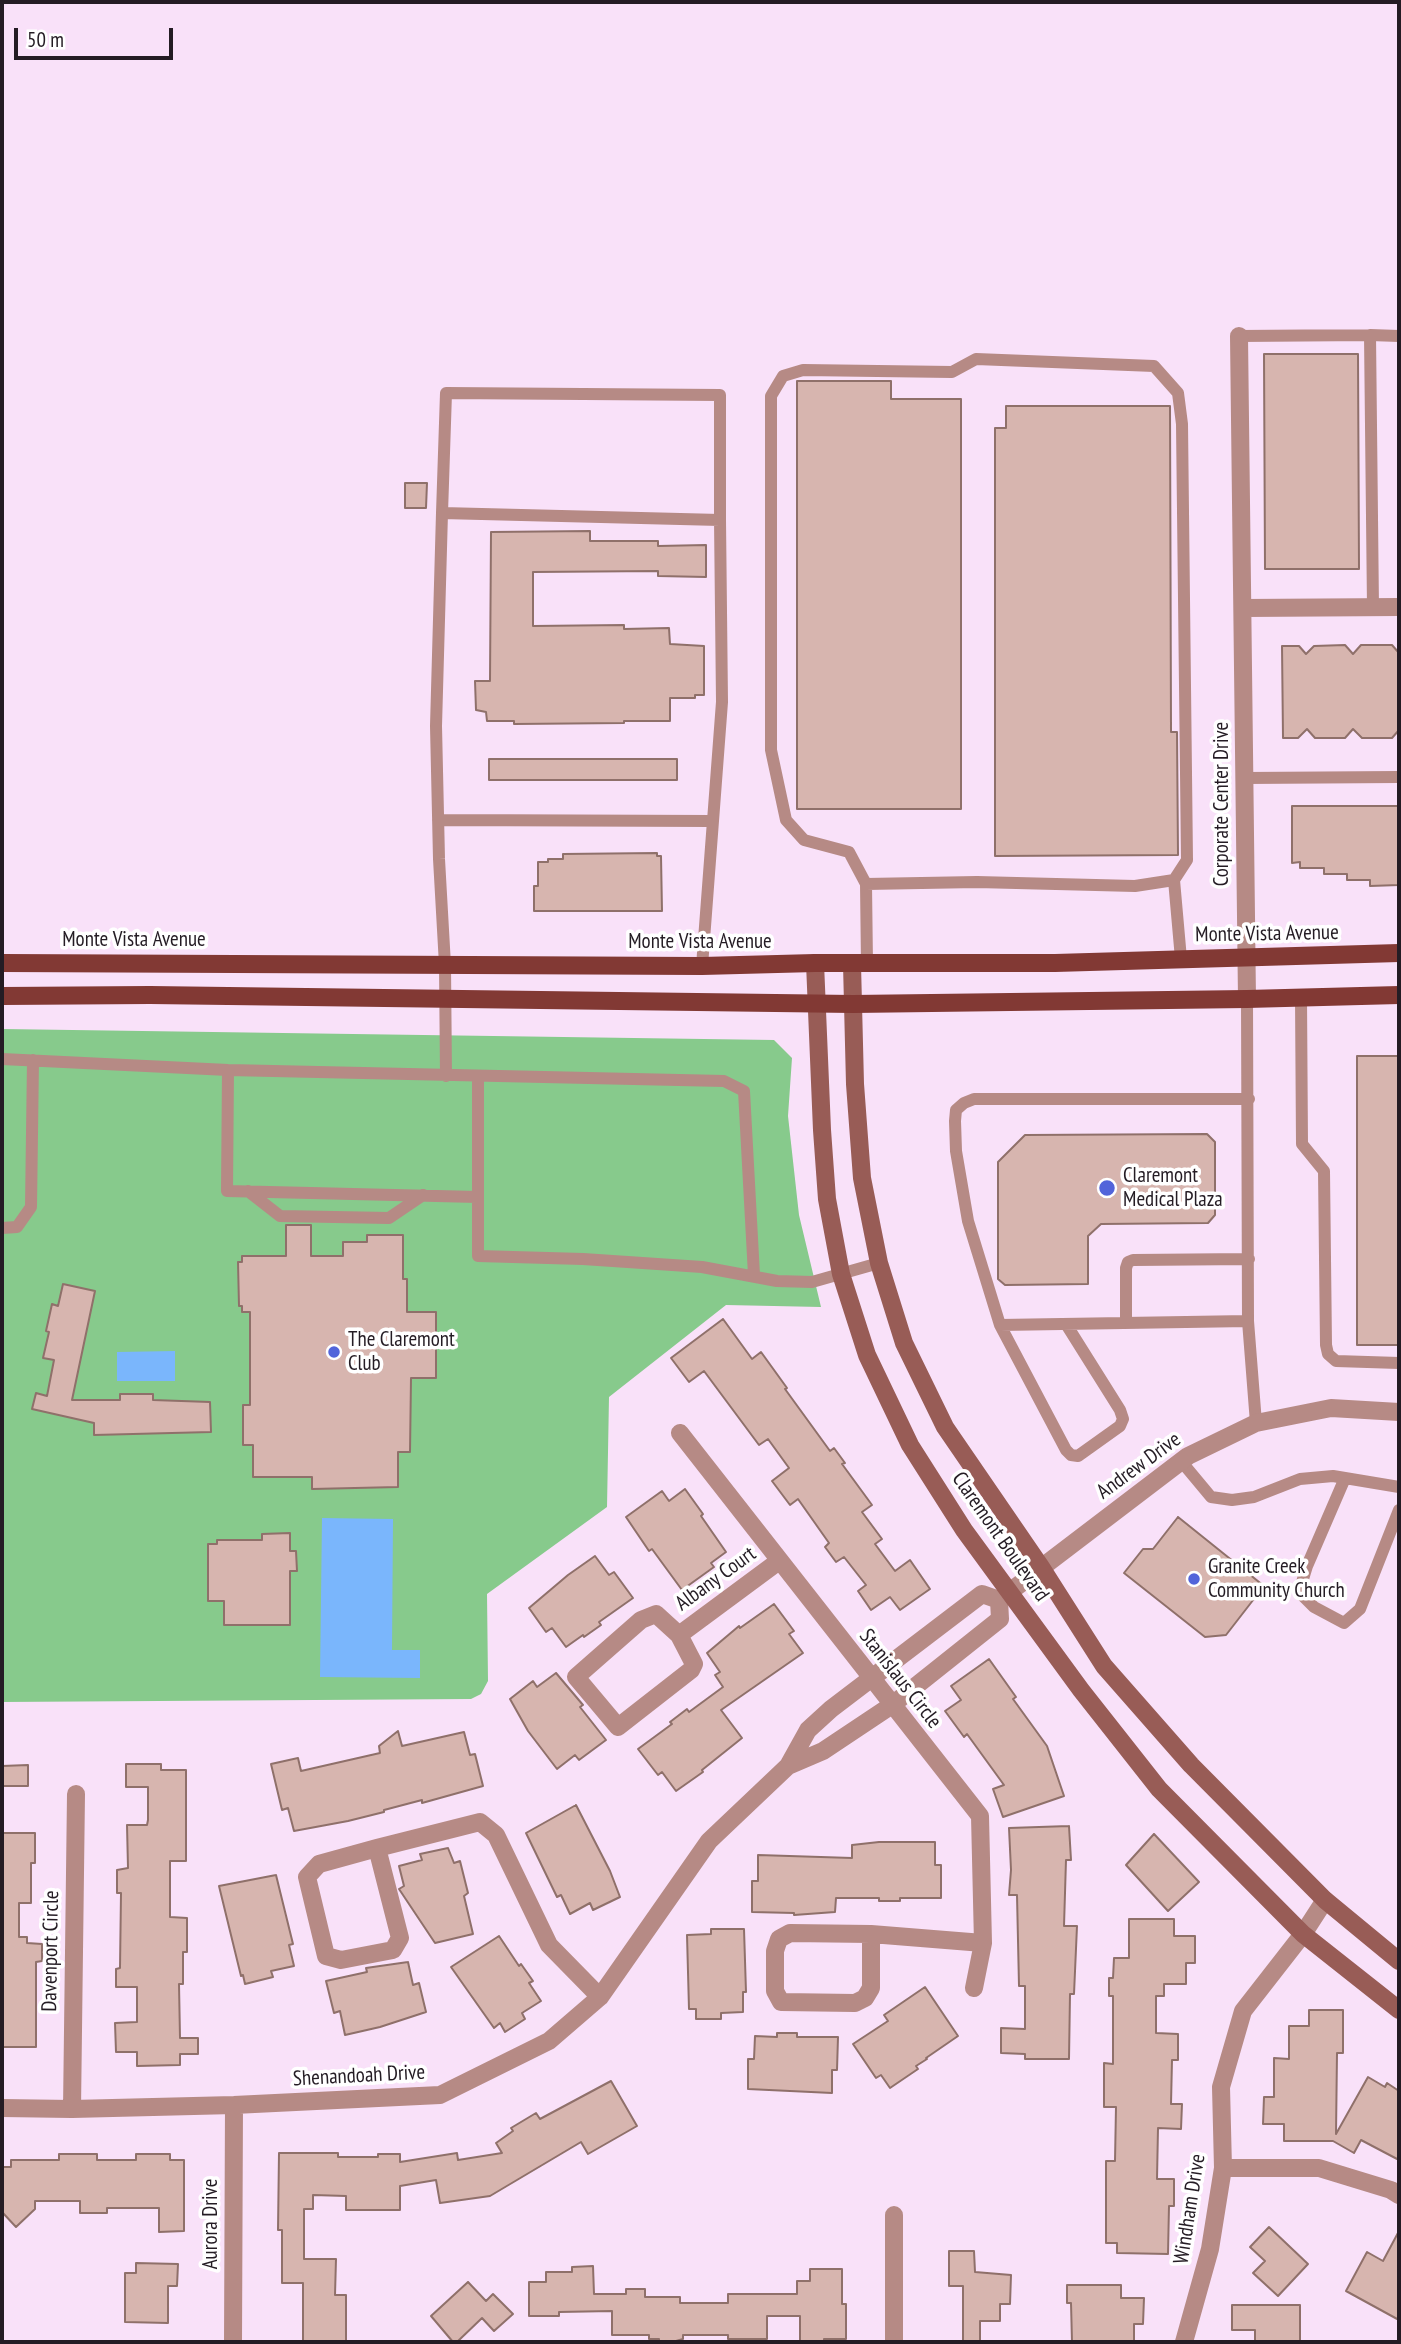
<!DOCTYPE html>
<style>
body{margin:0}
#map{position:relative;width:1401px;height:2344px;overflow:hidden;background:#f9e1f9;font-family:"PT Sans Narrow",sans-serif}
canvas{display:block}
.frame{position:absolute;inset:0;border:4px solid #241c24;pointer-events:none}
.scale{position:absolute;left:14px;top:28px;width:159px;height:32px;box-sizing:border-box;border:4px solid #241c24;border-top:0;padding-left:9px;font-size:21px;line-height:24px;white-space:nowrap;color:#241c24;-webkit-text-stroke:5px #fff;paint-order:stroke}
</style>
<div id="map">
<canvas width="1401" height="2344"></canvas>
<div class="frame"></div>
<div class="scale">50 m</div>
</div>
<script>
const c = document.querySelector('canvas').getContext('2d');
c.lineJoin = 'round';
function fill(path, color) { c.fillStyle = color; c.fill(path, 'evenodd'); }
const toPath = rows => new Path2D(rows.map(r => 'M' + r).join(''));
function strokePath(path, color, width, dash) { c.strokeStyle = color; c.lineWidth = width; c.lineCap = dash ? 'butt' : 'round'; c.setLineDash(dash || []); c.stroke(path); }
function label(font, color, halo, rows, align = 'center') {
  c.font = font + ' "PT Sans Narrow",sans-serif'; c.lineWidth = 7; c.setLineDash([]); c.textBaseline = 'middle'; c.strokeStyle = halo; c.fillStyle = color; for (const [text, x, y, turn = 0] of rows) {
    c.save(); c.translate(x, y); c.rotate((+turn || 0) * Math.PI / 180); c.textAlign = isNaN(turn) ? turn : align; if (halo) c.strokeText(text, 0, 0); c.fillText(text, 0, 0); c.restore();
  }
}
fill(toPath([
 [2,1029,774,1040,792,1058,788,1116,799,1215,821,1307,726,1305,609,1397,607,1507,487,1594,488,1681,481,1694,471,1699,2,1702]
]), '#87ca8c');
fill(toPath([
 [175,1351,175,1381,117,1381,117,1352],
 [322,1518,393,1519,392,1650,420,1650,420,1678,320,1677]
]), '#7ab6fc');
const building = toPath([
 [1264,354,1358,354,1359,569,1265,569,1264,354],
 [797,381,891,381,891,399,961,399,961,809,797,809,797,381],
 [1006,406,1170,406,1171,732,1177,732,1178,855,995,856,995,428,1006,428,1006,406],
 [405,483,427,483,426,508,405,508,405,483],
 [590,531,590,541,658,541,658,546,706,545,706,577,658,576,658,571,533,572,533,626,624,625,624,629,669,628,670,644,704,646,704,695,695,695,695,698,670,698,670,721,624,721,624,723,514,724,514,721,487,721,486,712,476,710,475,681,490,681,491,532,590,531],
 [1345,645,1353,654,1361,645,1392,645,1399,653,1399,730,1392,738,1362,738,1353,729,1345,738,1315,738,1307,729,1298,738,1283,738,1282,646,1299,646,1306,654,1314,646,1345,645],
 [489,759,677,759,677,780,489,780,489,759],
 [1292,806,1399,806,1399,885,1370,886,1370,880,1347,880,1347,874,1324,874,1324,868,1300,868,1300,862,1292,863,1292,806],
 [657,853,657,856,661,856,662,911,534,911,534,886,538,886,538,862,548,862,548,859,563,859,563,854,657,853],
 [1357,1056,1399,1056,1399,1345,1357,1345,1357,1056],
 [1207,1134,1215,1142,1215,1215,1208,1223,1101,1224,1088,1236,1088,1284,1005,1285,998,1279,998,1162,1025,1135,1207,1134],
 [286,1225,311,1225,311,1256,343,1256,343,1242,367,1242,367,1235,403,1235,403,1279,407,1279,407,1312,436,1312,436,1378,411,1378,410,1452,398,1452,398,1487,312,1489,312,1477,253,1477,253,1445,243,1445,243,1405,250,1405,250,1312,242,1312,242,1306,239,1306,238,1262,242,1262,242,1256,286,1256,286,1225],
 [63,1284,95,1291,72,1400,120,1400,120,1394,153,1394,153,1400,210,1402,211,1432,94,1435,94,1423,32,1409,36,1393,47,1396,54,1360,43,1358,49,1332,46,1331,52,1304,58,1306,63,1284],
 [723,1319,752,1359,761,1352,787,1388,785,1389,830,1451,834,1448,845,1463,842,1464,872,1505,862,1512,882,1539,875,1544,895,1571,910,1560,930,1589,900,1610,890,1597,871,1610,858,1591,866,1585,844,1557,836,1562,825,1547,829,1543,798,1499,790,1505,772,1481,789,1468,768,1439,759,1445,704,1371,689,1382,671,1358,723,1319],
 [685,1489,703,1514,701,1516,726,1552,711,1563,714,1567,682,1590,652,1549,649,1551,626,1517,662,1491,669,1501,685,1489],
 [1178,1517,1264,1586,1226,1635,1205,1637,1124,1573,1143,1549,1153,1549,1178,1517],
 [290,1533,290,1551,296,1551,297,1571,290,1571,290,1625,224,1625,224,1601,208,1601,208,1544,217,1544,217,1540,262,1540,262,1534,290,1533],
 [595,1556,609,1575,614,1572,633,1598,599,1622,601,1625,584,1637,583,1635,566,1647,552,1628,546,1632,529,1608,568,1575,595,1556],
 [774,1604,794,1631,789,1634,803,1653,721,1710,742,1738,702,1770,703,1772,676,1791,662,1772,658,1775,638,1749,672,1724,670,1722,687,1709,689,1712,723,1687,715,1675,720,1672,707,1653,739,1626,740,1628,774,1604],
 [989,1659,1016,1697,1013,1699,1047,1746,1064,1796,1003,1817,993,1789,1004,1785,967,1734,964,1737,945,1711,961,1700,951,1686,989,1659],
 [556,1673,583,1705,580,1707,606,1740,579,1760,575,1755,557,1769,528,1731,510,1699,533,1681,537,1687,556,1673],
 [398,1731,402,1746,464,1732,470,1755,475,1754,483,1786,422,1803,422,1800,384,1810,384,1812,348,1821,294,1831,288,1808,282,1810,271,1764,298,1758,301,1771,380,1753,379,1746,398,1731],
 [126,1764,161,1764,161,1770,186,1770,186,1861,170,1861,170,1917,187,1918,187,1952,183,1952,183,1984,179,1984,180,2038,198,2038,198,2054,180,2054,180,2065,137,2066,137,2052,116,2052,115,2023,137,2022,137,1987,116,1987,116,1969,120,1968,121,1893,117,1893,117,1870,128,1868,127,1825,147,1825,148,1820,148,1787,126,1787,126,1764],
 [28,1765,28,1786,2,1786,2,1766,28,1765],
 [576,1805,610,1871,620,1897,593,1910,590,1903,570,1914,561,1895,557,1897,526,1833,576,1805],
 [1069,1826,1071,1860,1066,1860,1064,1926,1077,1926,1074,1994,1070,1994,1069,2059,1025,2059,1025,2054,1001,2053,1001,2028,1025,2029,1025,1986,1019,1986,1017,1895,1009,1895,1011,1870,1009,1828,1069,1826],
 [2,1833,35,1833,35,1863,31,1863,31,1903,19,1903,19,1937,27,1937,27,1943,42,1944,42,1961,36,1962,36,2047,2,2047,2,1833],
 [1154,1834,1199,1882,1168,1911,1126,1865,1154,1834],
 [879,1842,935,1842,935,1865,941,1865,941,1898,900,1898,900,1901,879,1901,879,1898,836,1898,835,1912,794,1915,794,1913,752,1912,752,1881,758,1881,758,1855,852,1858,852,1845,879,1842],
 [448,1848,454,1863,460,1861,468,1893,464,1896,473,1934,435,1943,399,1889,404,1886,399,1866,422,1860,420,1854,448,1848],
 [276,1875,293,1944,289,1945,294,1966,271,1971,273,1977,245,1984,243,1975,241,1976,219,1886,276,1875],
 [1129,1919,1174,1919,1174,1936,1195,1936,1195,1963,1186,1963,1186,1984,1164,1984,1164,1996,1156,1996,1156,2033,1178,2034,1178,2060,1172,2060,1171,2104,1182,2104,1181,2129,1158,2128,1157,2179,1174,2179,1174,2206,1169,2206,1168,2254,1117,2253,1117,2243,1106,2243,1106,2161,1115,2161,1116,2107,1104,2107,1104,2063,1113,2064,1113,1996,1109,1996,1109,1978,1113,1978,1114,1958,1129,1958,1129,1919],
 [711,1929,744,1929,746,1992,743,1992,743,2012,721,2013,721,2019,696,2019,696,2009,689,2009,687,1935,711,1934,711,1929],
 [499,1936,519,1966,521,1964,533,1981,529,1983,541,2001,522,2013,525,2019,505,2032,500,2023,494,2028,451,1967,499,1936],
 [408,1962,413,1985,419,1983,426,2012,380,2027,345,2035,340,2011,334,2013,326,1981,367,1972,366,1968,408,1962],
 [925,1987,958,2036,926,2058,927,2059,916,2066,918,2069,890,2088,881,2075,876,2078,853,2044,888,2021,884,2015,925,1987],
 [1309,2010,1343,2010,1343,2053,1337,2053,1336,2134,1368,2077,1385,2087,1387,2083,1399,2091,1399,2160,1361,2140,1354,2153,1333,2141,1284,2141,1284,2124,1263,2124,1264,2097,1274,2097,1274,2058,1289,2059,1289,2026,1309,2026,1309,2010],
 [777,2033,797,2033,797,2037,838,2037,837,2070,832,2070,832,2093,748,2089,748,2059,754,2059,755,2036,777,2037,777,2033],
 [611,2081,637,2126,588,2154,581,2142,490,2196,440,2203,436,2180,400,2186,400,2210,346,2210,346,2196,313,2195,313,2209,304,2209,304,2259,336,2259,335,2295,346,2295,346,2342,303,2342,303,2283,282,2283,282,2230,278,2230,279,2153,338,2153,338,2157,378,2157,378,2154,400,2154,400,2162,457,2153,458,2160,502,2153,496,2143,513,2131,511,2128,536,2113,540,2119,611,2081],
 [59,2154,97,2154,97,2160,136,2160,136,2154,170,2154,170,2160,184,2160,184,2231,159,2232,159,2208,107,2208,107,2213,80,2213,80,2201,35,2201,35,2209,16,2227,2,2212,2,2167,11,2167,11,2160,59,2160,59,2154],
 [1269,2227,1308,2264,1278,2296,1253,2273,1265,2261,1250,2247,1269,2227],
 [1399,2231,1399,2320,1346,2291,1367,2252,1383,2261,1399,2231],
 [949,2251,974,2251,975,2272,1011,2275,1010,2304,1000,2304,1000,2321,980,2321,980,2342,963,2342,963,2286,949,2286,949,2251],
 [136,2263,178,2264,177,2286,168,2286,168,2323,125,2322,125,2273,136,2273,136,2263],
 [593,2266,594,2294,626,2294,626,2289,645,2289,645,2297,680,2297,680,2303,728,2303,728,2294,797,2294,797,2281,810,2281,810,2269,842,2269,842,2304,846,2304,846,2339,824,2339,824,2342,800,2342,800,2316,767,2316,767,2339,728,2339,728,2335,683,2335,683,2339,676,2341,659,2341,659,2339,649,2339,649,2335,612,2335,612,2311,559,2312,559,2316,529,2316,529,2282,546,2282,546,2272,572,2272,572,2267,593,2266],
 [468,2282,486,2301,493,2294,513,2314,494,2331,482,2318,457,2342,453,2342,431,2316,468,2282],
 [1067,2285,1121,2285,1121,2298,1144,2298,1143,2324,1134,2324,1134,2342,1072,2342,1071,2303,1067,2303,1067,2285],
 [1232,2305,1300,2305,1300,2342,1255,2342,1255,2330,1232,2330,1232,2305]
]);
fill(building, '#d7b5af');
strokePath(building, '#8f706a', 2);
strokePath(toPath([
 [1239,336,1370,335],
 [442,513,446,393,720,395,720,520],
 [1373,608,1370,335,1399,336],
 [1245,778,1399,777],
 [438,820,712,821],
 [1174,880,1181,959],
 [866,884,977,882,1135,886,1174,880,1187,860,1182,424,1178,393,1154,366,976,359,952,372,803,370,783,376,771,396,771,750,786,820,804,840,849,852,866,884,867,964],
 [1301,998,1302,1144,1324,1171,1326,1345,1328,1354,1336,1361,1399,1363],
 [1247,999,1248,1321,1256,1423],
 [2,1059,228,1070,724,1081,744,1091,754,1275],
 [228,1070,227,1191,478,1197],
 [446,1076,445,965,439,859,436,726,442,513,720,520,722,702,702,966],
 [478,1076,478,1256,583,1259,702,1267,777,1281,812,1282,879,1263],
 [248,1191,280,1216,389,1218,423,1195],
 [2,1228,17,1227,31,1207,33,1060],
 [1248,1321,1000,1325,968,1221,956,1151,955,1121,956,1110,964,1103,974,1099,1249,1099],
 [1126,1323,1126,1268,1128,1262,1133,1260,1249,1259],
 [1000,1325,1066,1450,1071,1455,1078,1456,1120,1426,1123,1419,1120,1410,1066,1324],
 [1181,1461,1211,1497,1232,1500,1254,1497,1300,1479,1333,1476,1399,1487],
 [1345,1478,1307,1566,1299,1592,1314,1607,1344,1623,1360,1609,1399,1510]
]), '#b68a85', 12);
strokePath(toPath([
 [1239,336,1247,999],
 [1244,608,1399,607],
 [680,1433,980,1816,983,1943,974,1988],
 [999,1600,1188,1456,1256,1423,1331,1408,1399,1412],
 [679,1635,694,1664,691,1670,618,1727,576,1677,641,1620,656,1614,679,1635,779,1561],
 [788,1766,823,1751,892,1705,1000,1619,999,1600],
 [377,1848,400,1938,393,1950,341,1960,326,1956,307,1877,319,1864,377,1848,480,1822,496,1835,549,1945,600,1997],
 [871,1934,871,1988,865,1998,855,2003,781,2002,775,1991,775,1951,779,1939,790,1933,871,1934,983,1943],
 [2,2108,72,2109,234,2105,440,2095,549,2041,600,1997,709,1841,788,1766,808,1730,831,1709,982,1594,999,1600],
 [72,2109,76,1794],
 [1223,2168,1319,2168,1391,2190,1399,2195],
 [894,2215,894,2342],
 [233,2342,234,2105],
 [1184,2342,1210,2249,1223,2168,1221,2087,1243,2011,1303,1934,1325,1900]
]), '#b68a85', 18);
strokePath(toPath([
 [815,963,822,1130,827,1199,841,1274,867,1355,910,1445,964,1530,1081,1690,1159,1789,1303,1934,1399,2010],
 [852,964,855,1084,862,1178,879,1263,904,1343,945,1427,1041,1567,1104,1666,1191,1765,1325,1900,1399,1961]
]), '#985c56', 18);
strokePath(toPath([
 [2,963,702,966,815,963,1055,963,1399,953],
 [2,996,150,995,853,1004,1247,999,1399,995]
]), '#823934', 18);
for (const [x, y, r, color] of [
 [1107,1188,9,"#5264da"],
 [334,1352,7,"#5264da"],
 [1194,1579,7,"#5264da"]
]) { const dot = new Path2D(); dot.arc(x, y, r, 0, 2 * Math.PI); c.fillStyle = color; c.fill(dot); strokePath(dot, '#fff', 2.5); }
label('21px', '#241c24', '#fff', [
 ["Corporate Center Drive",1222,804,-90],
 ["Monte Vista Avenue",1267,934,-1],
 ["Monte Vista Avenue",134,940],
 ["Monte Vista Avenue",700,942],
 ["Andrew Drive",1139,1466,-36],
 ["Claremont Boulevard",1000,1537,55],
 ["Albany Court",716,1579,-36],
 ["Stanislaus Circle",900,1679,52],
 ["Davenport Circle",51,1951,-89],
 ["Shenandoah Drive",359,2076,-3],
 ["Windham Drive",1190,2209,-81],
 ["Aurora Drive",211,2224,-90]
]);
label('21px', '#241c24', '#fff', [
 ["Claremont",1123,1176],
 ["Medical Plaza",1123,1200],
 ["The Claremont",348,1340],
 ["Club",348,1364],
 ["Granite Creek",1208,1567],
 ["Community Church",1208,1591]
], 'left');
</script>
